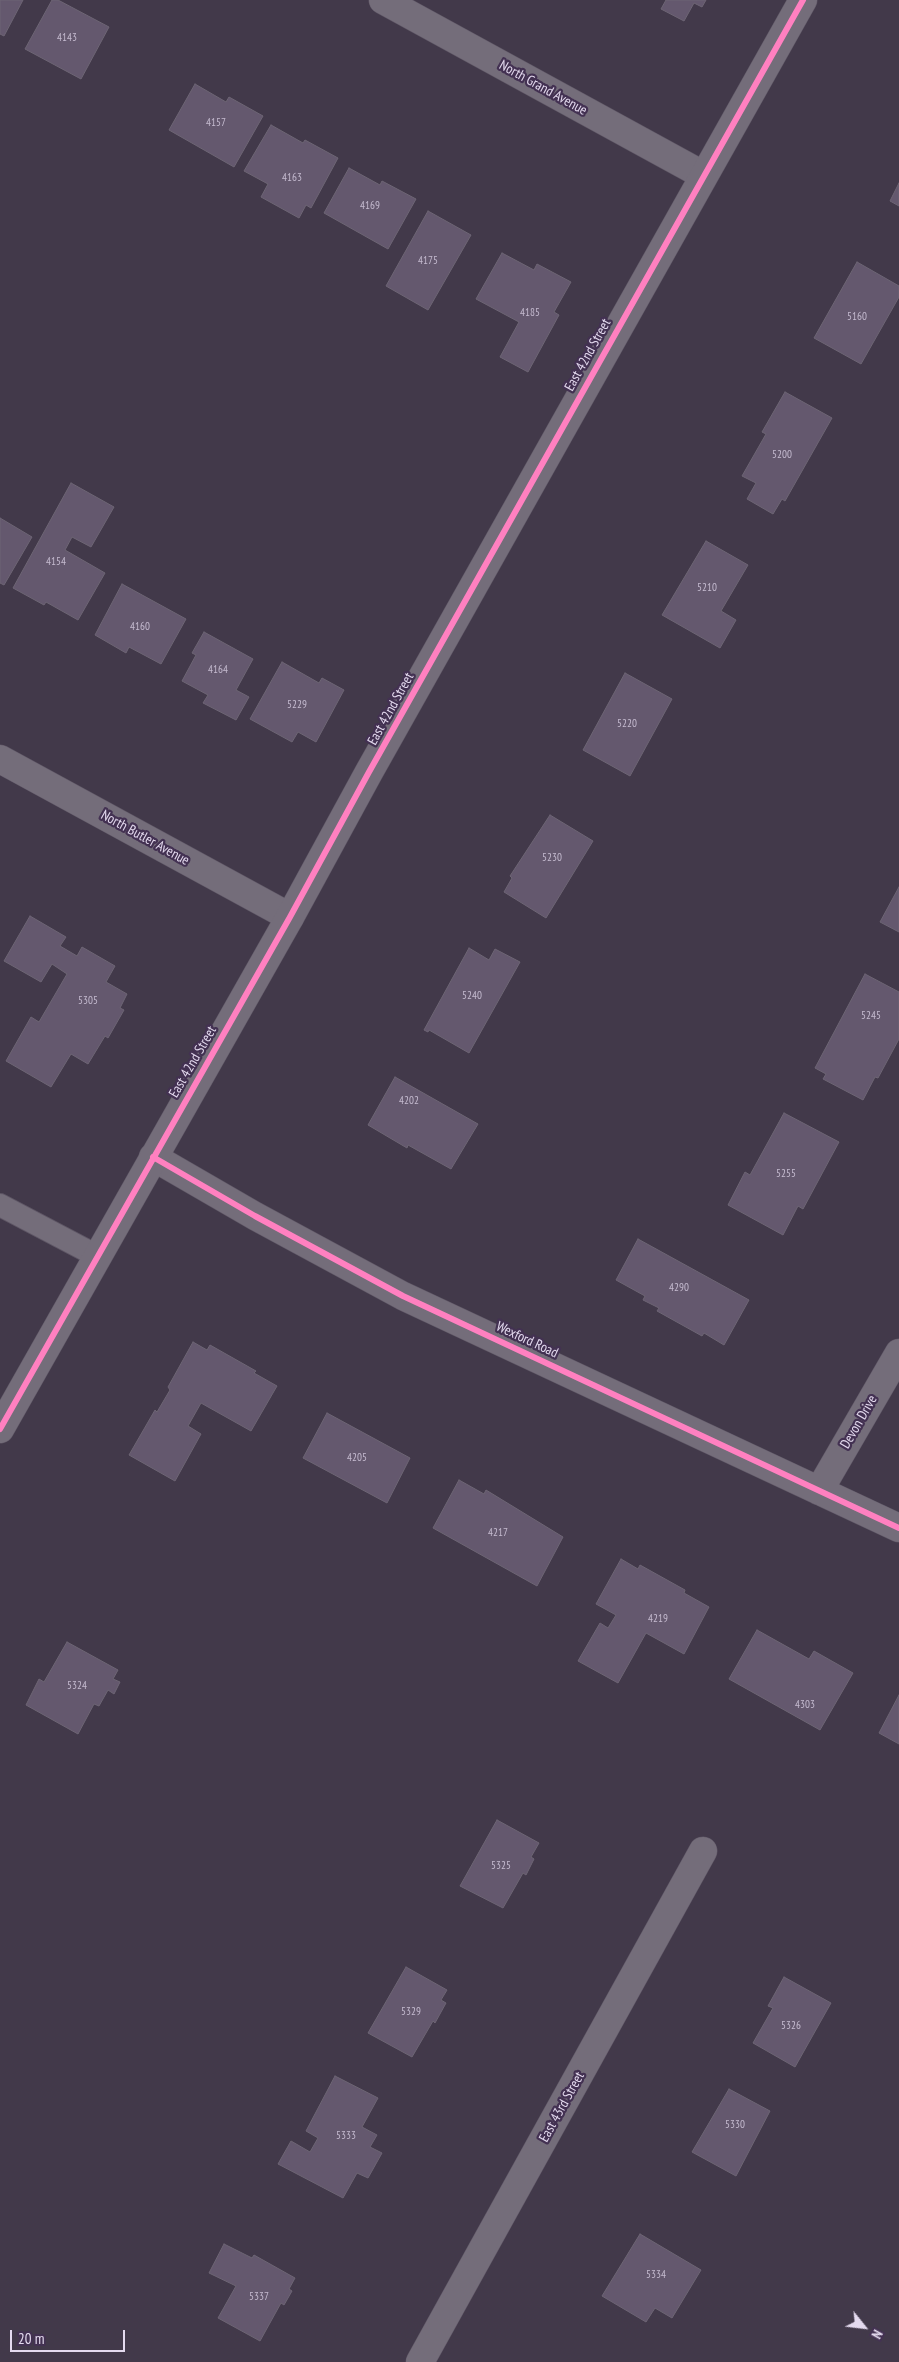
<!DOCTYPE html>
<style>
body{margin:0}
#map{position:relative;width:899px;height:2362px;overflow:hidden;background:#42394a;font-family:"PT Sans Narrow",sans-serif}
canvas{display:block}
.north{position:absolute;left:839px;top:2302px;width:50px;height:50px;-webkit-text-stroke:4px #433152;paint-order:stroke;rotate:119deg;font-size:14px;font-weight:700;line-height:20px;text-align:center;color:#e4daef}
.north::after{content:'';display:block;margin:auto;width:18px;height:22px;background:#e4daef;clip-path:polygon(50% 0,100% 100%,50% 72%,0 100%)}
.scale{position:absolute;left:10px;top:2330px;width:115px;height:22px;box-sizing:border-box;border:2px solid #e4daef;border-top:0;padding-left:6px;font-size:15px;line-height:18px;white-space:nowrap;color:#e4daef;-webkit-text-stroke:4px #433152;paint-order:stroke}
</style>
<div id="map">
<canvas width="899" height="2362"></canvas>
<div class="north">N</div>
<div class="scale">20 m</div>
</div>
<script>
const c = document.querySelector('canvas').getContext('2d');
c.lineJoin = 'round';
function fill(path, color) { c.fillStyle = color; c.fill(path, 'evenodd'); }
const toPath = rows => new Path2D(rows.map(r => 'M' + r).join(''));
function strokePath(path, color, width, dash) { c.strokeStyle = color; c.lineWidth = width; c.lineCap = dash ? 'butt' : 'round'; c.setLineDash(dash || []); c.stroke(path); }
function label(font, color, halo, rows, align = 'center') {
  c.font = font + ' "PT Sans Narrow",sans-serif'; c.lineWidth = 4.5; c.setLineDash([]); c.textBaseline = 'middle'; c.strokeStyle = halo; c.fillStyle = color; for (const [text, x, y, turn = 0] of rows) {
    c.save(); c.translate(x, y); c.rotate((+turn || 0) * Math.PI / 180); c.textAlign = isNaN(turn) ? turn : align; if (halo) c.strokeText(text, 0, 0); c.fillText(text, 0, 0); c.restore();
  }
}
const building = toPath([
 [0,0,23,0,4,36,0,34,0,0],
 [52,0,58,0,109,27,81,79,25,49,52,0],
 [666,0,706,0,702,7,694,3,684,21,661,9,666,0],
 [195,84,226,102,229,97,263,116,234,167,169,130,195,84],
 [271,125,303,143,305,140,338,158,311,208,306,205,299,218,261,197,268,184,244,171,271,125],
 [349,168,380,185,382,181,416,199,388,249,324,213,349,168],
 [899,183,899,206,890,201,899,183],
 [428,211,471,235,428,310,386,286,428,211],
 [502,253,534,270,537,264,571,282,554,312,559,315,528,372,500,357,519,322,476,299,502,253],
 [857,262,899,286,899,297,861,364,814,338,857,262],
 [785,392,832,418,785,501,782,499,773,514,747,499,756,483,742,476,766,434,762,432,785,392],
 [71,483,114,507,91,547,72,537,65,550,105,573,78,620,46,602,44,605,13,588,71,483],
 [0,518,32,537,4,585,0,583,0,518],
 [706,541,748,565,721,611,736,620,720,648,662,615,706,541],
 [122,584,186,619,161,664,129,647,126,653,95,635,122,584],
 [204,632,253,659,236,690,249,697,236,720,203,703,208,695,182,681,196,655,192,653,204,632],
 [282,662,319,683,322,678,344,690,316,742,298,732,292,742,250,719,282,662],
 [625,673,672,699,630,776,583,750,625,673],
 [550,815,593,841,546,918,504,892,512,878,510,876,550,815],
 [899,887,899,932,880,922,899,887],
 [30,916,66,937,60,946,77,956,82,947,115,966,106,982,127,994,120,1008,124,1010,108,1038,105,1036,88,1064,71,1054,51,1087,6,1061,31,1017,39,1022,67,974,52,964,41,982,4,961,30,916],
 [469,948,489,960,495,949,520,962,469,1053,429,1030,428,1032,424,1030,469,948],
 [865,974,899,992,899,1039,878,1078,875,1077,863,1100,823,1079,826,1074,815,1068,865,974],
 [395,1077,478,1124,451,1169,408,1145,407,1148,368,1125,395,1077],
 [784,1113,839,1142,803,1209,798,1206,783,1235,728,1205,745,1172,750,1175,784,1113],
 [638,1239,749,1300,724,1345,704,1333,702,1336,657,1311,659,1308,643,1300,645,1296,616,1280,638,1239],
 [193,1342,207,1350,210,1345,256,1371,254,1373,277,1386,251,1431,201,1403,188,1426,201,1434,175,1481,129,1455,155,1410,157,1412,170,1390,168,1387,193,1342],
 [327,1413,410,1458,387,1503,303,1458,327,1413],
 [459,1480,484,1494,486,1490,563,1537,537,1586,433,1528,459,1480],
 [621,1559,638,1569,640,1565,685,1590,684,1593,709,1607,684,1654,646,1633,618,1683,578,1661,600,1623,608,1628,616,1615,596,1604,621,1559],
 [757,1630,809,1659,814,1651,853,1673,820,1730,729,1679,757,1630],
 [67,1642,118,1670,113,1679,120,1682,114,1694,108,1690,99,1706,94,1704,78,1734,26,1705,39,1679,44,1682,67,1642],
 [899,1695,899,1744,879,1733,899,1695],
 [497,1820,539,1843,531,1857,534,1859,526,1875,523,1873,503,1908,460,1886,497,1820],
 [406,1967,447,1990,441,2000,446,2003,435,2023,433,2021,412,2057,368,2033,406,1967],
 [784,1977,831,2003,795,2067,753,2043,773,2008,768,2006,784,1977],
 [335,2076,378,2098,362,2127,377,2135,370,2147,382,2153,368,2178,357,2173,343,2198,278,2164,291,2141,310,2152,318,2138,306,2131,335,2076],
 [729,2089,770,2111,736,2176,692,2152,729,2089],
 [640,2234,701,2270,672,2318,655,2308,646,2322,602,2296,640,2234],
 [224,2244,252,2258,254,2255,295,2278,289,2289,292,2291,284,2305,281,2303,260,2341,218,2318,236,2286,209,2273,224,2244]
]);
fill(building, '#64586e');
strokePath(building, '#6d6574', 1);
const service = toPath([
 [0,1205,97,1256]
]);
const minor = toPath([
 [383,0,703,175],
 [0,759,290,917],
 [153,1157,255,1216,403,1296,899,1528],
 [819,1491,899,1353],
 [420,2362,703,1851]
]);
const tertiary = toPath([
 [0,1429,290,917,369,772,803,0]
]);
strokePath(service, '#5e5665', 24);
strokePath(minor, '#5e5665', 29);
strokePath(tertiary, '#5e5665', 29);
strokePath(service, '#746d7a', 22);
strokePath(minor, '#746d7a', 28);
strokePath(tertiary, '#746d7a', 28);
strokePath(toPath([
 [153,1157,255,1216,403,1296,899,1528],
 [0,1429,290,917,369,772,803,0]
]), '#ff80c0', 6);
label('11px', '#c4bacf', null, [
 ["4143",67,38],
 ["4157",216,123],
 ["4163",292,178],
 ["4169",370,206],
 ["4175",428,261],
 ["4185",530,313],
 ["5160",857,317],
 ["5200",782,455],
 ["4154",56,562],
 ["5210",707,588],
 ["4160",140,627],
 ["4164",218,670],
 ["5229",297,705],
 ["5220",627,724],
 ["5230",552,858],
 ["5240",472,996],
 ["5305",88,1001],
 ["5245",871,1016],
 ["4202",409,1101],
 ["5255",786,1174],
 ["4290",679,1288],
 ["4205",357,1458],
 ["4217",498,1533],
 ["4219",658,1619],
 ["5324",77,1686],
 ["4303",805,1705],
 ["5325",501,1866],
 ["5329",411,2012],
 ["5326",791,2026],
 ["5330",735,2125],
 ["5333",346,2136],
 ["5334",656,2275],
 ["5337",259,2297]
]);
label('14px', '#e4daef', '#433152', [
 ["North Grand Avenue",543,88,29],
 ["East 42nd Street",588,355,-61],
 ["East 42nd Street",391,709,-61],
 ["North Butler Avenue",145,838,29],
 ["East 42nd Street",193,1062,-60],
 ["Wexford Road",527,1340,25],
 ["Devon Drive",859,1422,-60],
 ["East 43rd Street",562,2107,-61]
]);
</script>
